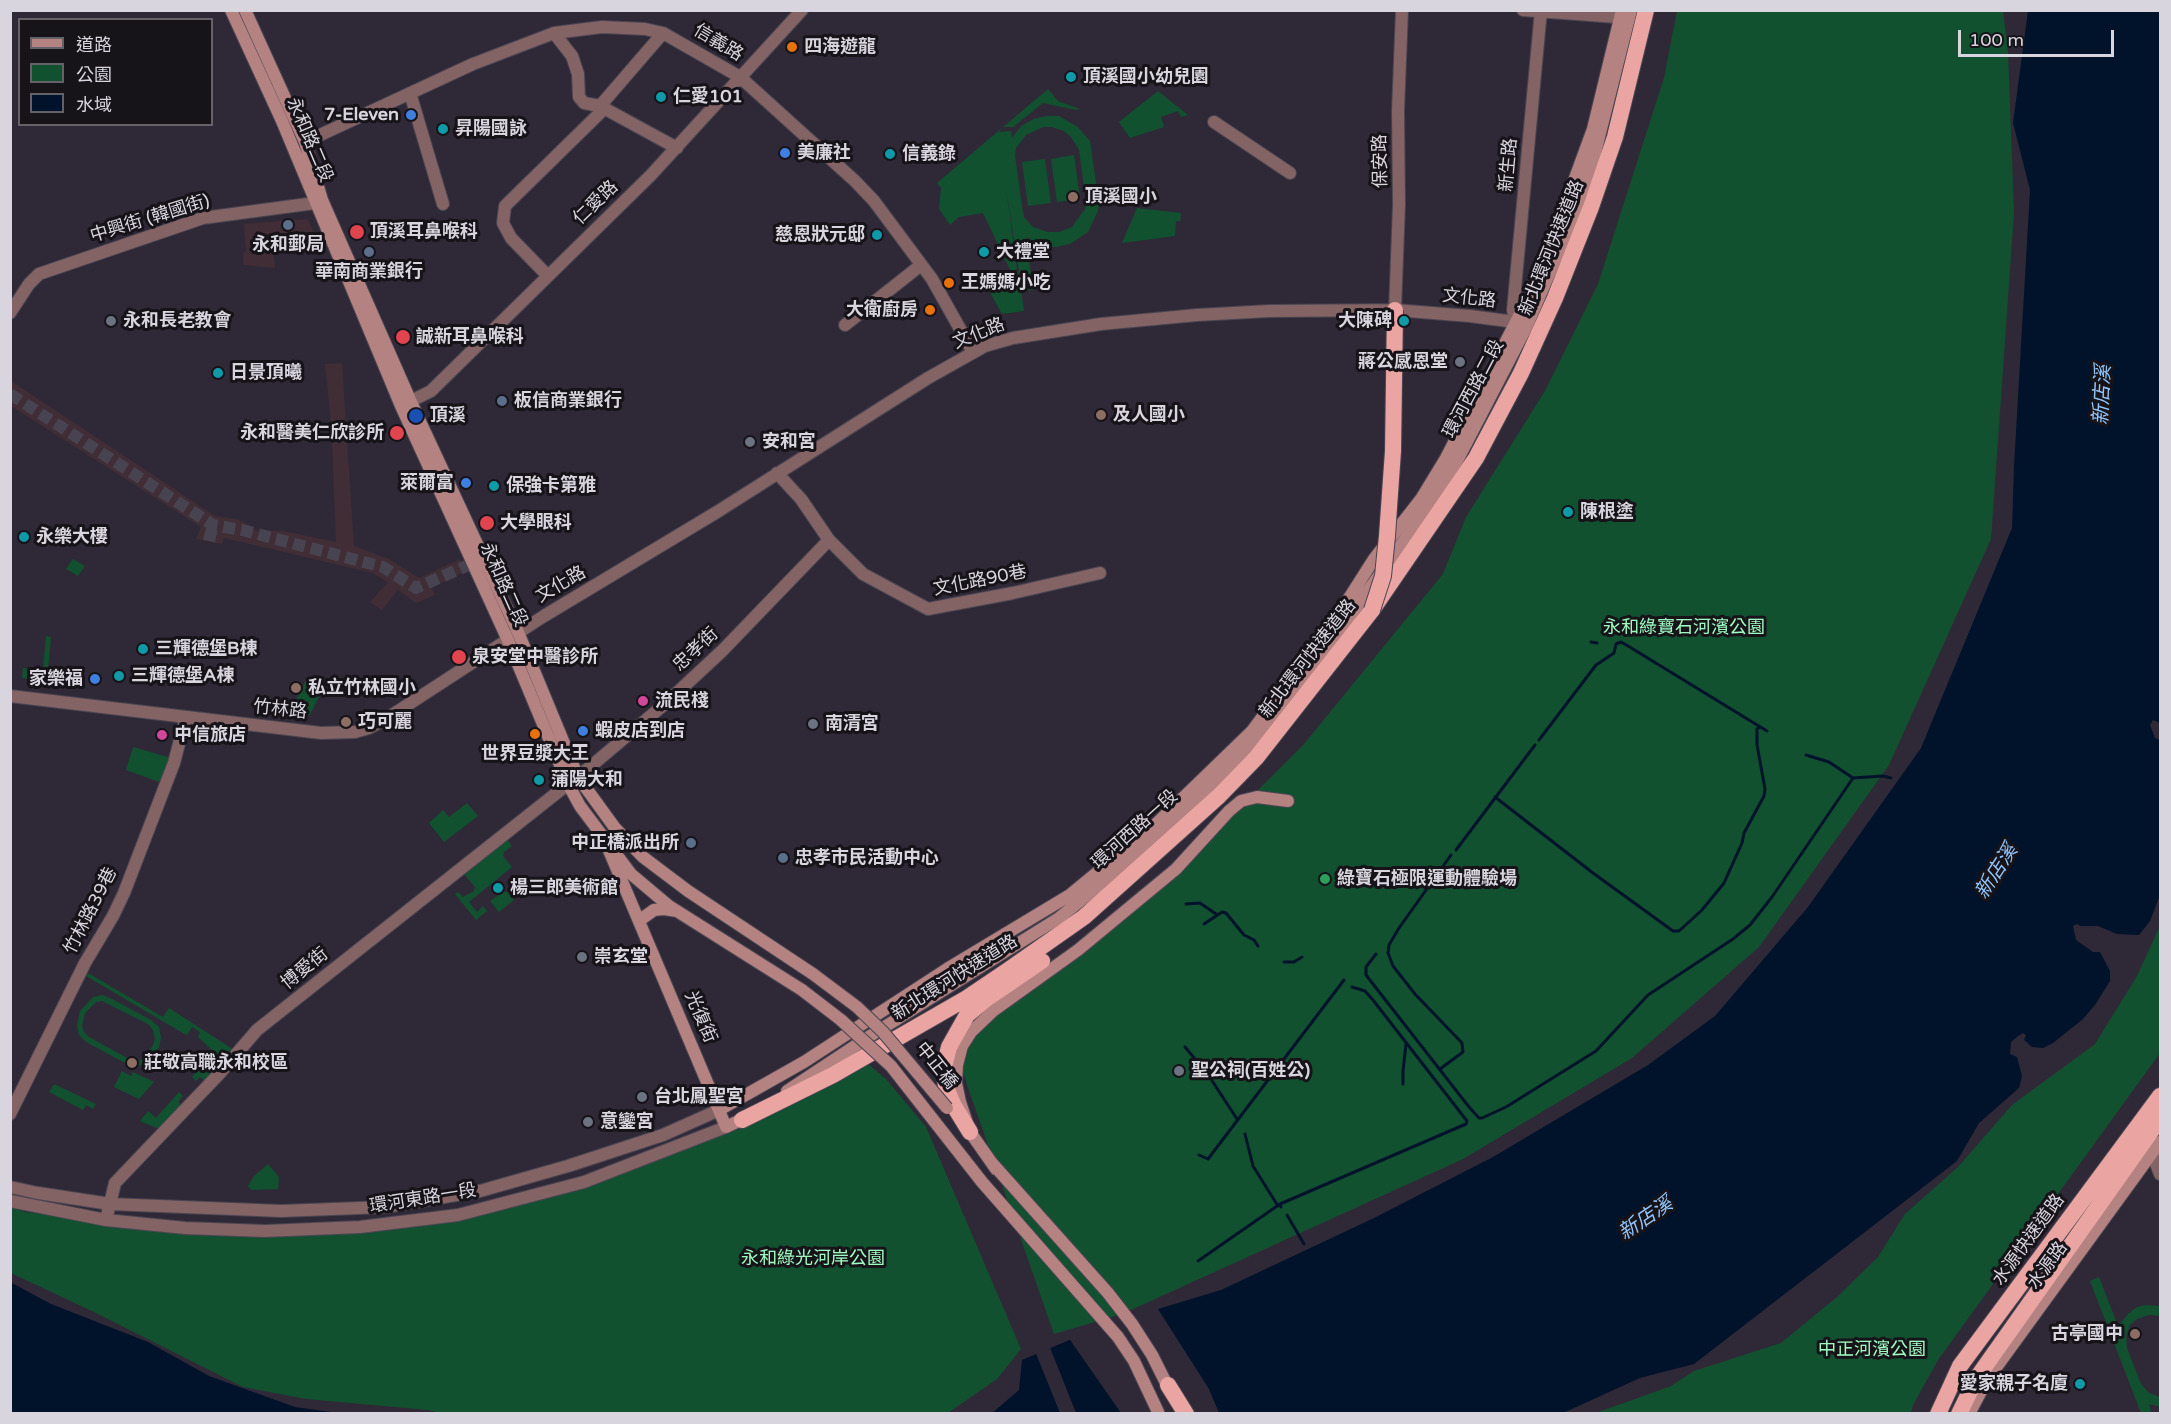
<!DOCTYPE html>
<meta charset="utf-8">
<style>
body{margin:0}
#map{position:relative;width:2171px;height:1424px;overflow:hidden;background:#2f2937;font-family:"Varela Round","Noto Sans TC",sans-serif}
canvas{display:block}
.frame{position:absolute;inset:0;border:12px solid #d8d5de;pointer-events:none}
.legend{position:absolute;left:18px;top:18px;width:195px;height:108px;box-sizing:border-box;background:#161319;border:2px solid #646168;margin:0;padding:8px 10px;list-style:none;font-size:18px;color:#d8d5de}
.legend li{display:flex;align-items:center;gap:12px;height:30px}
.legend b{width:30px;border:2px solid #646168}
.scale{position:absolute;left:1958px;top:30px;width:156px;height:27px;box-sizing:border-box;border:3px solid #d8d5de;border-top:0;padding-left:8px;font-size:18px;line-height:21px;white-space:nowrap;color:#d8d5de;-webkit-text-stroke:4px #161319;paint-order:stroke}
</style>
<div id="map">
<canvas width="2171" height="1424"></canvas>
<div class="frame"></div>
<ul class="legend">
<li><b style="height:8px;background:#b38281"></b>道路</li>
<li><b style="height:16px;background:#115130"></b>公園</li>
<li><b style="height:16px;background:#00132a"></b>水域</li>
</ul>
<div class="scale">100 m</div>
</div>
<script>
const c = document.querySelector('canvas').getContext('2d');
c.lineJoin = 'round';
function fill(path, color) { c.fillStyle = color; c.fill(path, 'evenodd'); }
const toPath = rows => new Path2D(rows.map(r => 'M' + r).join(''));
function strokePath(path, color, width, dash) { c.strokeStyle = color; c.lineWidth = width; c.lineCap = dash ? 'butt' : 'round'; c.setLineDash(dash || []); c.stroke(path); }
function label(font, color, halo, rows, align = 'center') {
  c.font = font + ' "Varela Round","Noto Sans TC",sans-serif'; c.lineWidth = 6; c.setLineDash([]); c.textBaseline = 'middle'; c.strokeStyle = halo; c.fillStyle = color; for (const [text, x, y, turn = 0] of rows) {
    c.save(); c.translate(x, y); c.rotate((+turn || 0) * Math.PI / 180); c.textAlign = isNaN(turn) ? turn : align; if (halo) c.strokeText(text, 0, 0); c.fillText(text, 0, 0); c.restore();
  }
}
fill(toPath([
 [308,219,315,235,301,241,295,250,274,252,275,268,244,265,243,252,246,251,244,224],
 [342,363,354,546,389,559,419,578,460,559,465,572,432,587,435,595,416,603,398,590,382,610,370,602,388,582,373,573,224,538,222,544,196,539,201,527,11,406,11,381,215,516,236,519,248,524,253,530,283,531,336,542,331,423,325,364]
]), '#402d35');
fill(toPath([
 [1677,11,2003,11,2008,51,2014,213,1991,539,1889,765,1759,947,1632,1058,1463,1159,1122,1314,1054,1334,967,1085,954,1038,1199,849,1304,744,1443,574,1466,517,1545,391,1598,284,1664,78],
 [1048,89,1058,101,1080,109,1076,110,1043,103,1013,127,1003,127,999,132,1011,131,1012,138,1021,126,1034,119,1046,116,1059,116,1078,127,1090,141,1099,204,1098,211,1088,232,1070,244,1056,247,1044,247,1026,237,1033,290,1021,291,1024,311,1002,314,987,287,1018,271,1020,278,1006,188,1017,269,1011,272,983,213,959,217,950,225,939,209,941,188,937,183],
 [1043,127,1052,127,1064,131,1071,137,1079,150,1086,202,1085,209,1072,227,1059,232,1047,232,1033,227,1024,217,1022,206,1015,155,1016,148,1026,135],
 [1158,91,1188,115,1181,117,1178,111,1161,117,1164,127,1130,138,1119,122],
 [1074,155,1080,199,1057,202,1051,159],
 [1045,159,1051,203,1028,206,1022,162],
 [1137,208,1181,213,1180,221,1176,221,1175,236,1122,243],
 [73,559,85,566,78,576,66,569],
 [46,636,51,637,48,671,42,680,22,678,23,668,43,670],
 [307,678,324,686,310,715,289,714],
 [133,747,171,758,166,776,159,782,126,770],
 [467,803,478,816,444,842,429,823,443,810,449,817],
 [506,838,512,846,504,852,503,856,512,867,469,902,477,912,483,906,487,911,476,920,455,894,458,892,463,897,474,891,475,887,463,873],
 [503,892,507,892,514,900,499,912,490,901],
 [2160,926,2160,1053,1938,1360,1913,1405,1911,1413,1596,1413,1671,1386,1694,1371,1781,1343,1837,1297,1878,1257,1905,1214,1958,1167,2012,1105,2095,1044,2137,976],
 [88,973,163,1017,169,1008,234,1050,205,1081,200,1077,196,1081,192,1077,214,1052,198,1037,200,1032,192,1027,187,1035,181,1032,86,976],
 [102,995,110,998,151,1020,159,1027,161,1038,159,1047,154,1056,147,1063,138,1066,127,1064,86,1042,79,1035,77,1026,80,1011,93,997],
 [102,1001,148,1024,153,1030,155,1038,153,1045,144,1058,138,1061,129,1059,89,1037,84,1032,82,1026,85,1013,96,1002],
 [868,1064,886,1079,926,1127,1021,1349,997,1379,948,1413,441,1413,428,1410,306,1399,243,1387,96,1313,11,1273,11,1207,25,1212,229,1233,451,1216,616,1174],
 [122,1071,131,1076,133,1072,154,1082,139,1099,114,1087],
 [54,1084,96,1104,93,1109,86,1105,83,1110,49,1092],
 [179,1092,183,1096,178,1102,182,1105,159,1129,140,1121,148,1111,156,1118],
 [268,1164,279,1177,278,1189,251,1190,248,1186,254,1176],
 [2099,1277,2118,1326,2129,1313,2137,1307,2147,1305,2160,1306,2160,1316,2149,1315,2137,1319,2130,1325,2126,1336,2127,1348,2141,1384,2149,1393,2160,1397,2160,1407,2149,1404,2151,1412,2147,1413,2141,1413,2090,1281]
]), '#115130');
fill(toPath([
 [2028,11,2160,11,2160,723,2153,720,2150,725,2155,738,2160,740,2160,895,2150,921,2139,935,2117,934,2098,926,2080,926,2077,924,2073,926,2076,940,2093,952,2100,952,2110,971,2110,981,2095,1005,2083,1019,2053,1043,2043,1048,2032,1047,2024,1040,2026,1035,2023,1033,2018,1036,2011,1042,2010,1054,2017,1057,2022,1076,2019,1088,1979,1123,1957,1161,1694,1364,1640,1378,1563,1413,991,1414,1019,1390,1022,1360,1105,1325,1221,1290,1374,1218,1493,1157,1648,1065,1715,1016,1808,907,1921,748,2012,528,2014,466,2030,190,2013,123],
 [10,1282,51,1304,148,1342,209,1376,295,1407,338,1413,11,1413]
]), '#00132a');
fill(toPath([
 [1156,1306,1209,1389,1219,1413,1121,1413,1068,1337,1104,1322],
 [1049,1345,1076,1413,1060,1413,1035,1351]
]), '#2f2937');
strokePath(toPath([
 [1591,642,1597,643],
 [1616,644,1621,642,1628,646,1767,731],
 [1539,740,1596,665,1614,653,1616,644],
 [1806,755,1829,762,1853,778,1883,776,1891,778],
 [1495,797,1593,873,1673,931,1679,931,1702,910,1724,883,1742,843,1744,833,1764,796,1765,789,1757,745,1757,729,1760,727],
 [1456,850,1535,745],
 [1186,904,1200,903,1216,914],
 [1204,924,1222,912,1226,913,1244,935,1254,940,1258,946],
 [1376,954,1366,967,1366,975,1469,1107,1479,1118,1482,1118,1506,1107,1596,1051,1648,995,1733,939,1750,925,1772,897,1853,778],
 [1284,962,1294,962,1302,957],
 [1185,1047,1195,1059],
 [1440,1069,1463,1052,1462,1043,1415,994,1393,966,1388,953,1389,945,1399,928,1451,855],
 [1207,1073,1237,1119],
 [1403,1084,1403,1071,1406,1044],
 [1245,1134,1253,1166,1278,1206],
 [1199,1155,1208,1159,1344,980],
 [1280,1204,1466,1124,1467,1121,1373,1000,1365,991,1352,987],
 [1287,1215,1304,1244],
 [1198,1261,1280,1204,1281,1207]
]), '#00132a', 3);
strokePath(toPath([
 [10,394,213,525,242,530,383,567,416,588,473,563],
 [209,541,213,525]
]), '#484350', 12, [12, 6]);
const minor = toPath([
 [1523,10,1629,18],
 [554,33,572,56,578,74,579,97,584,103,600,106,677,148],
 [410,93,443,204],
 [600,106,663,33],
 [1214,122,1290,173],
 [305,142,473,64,554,33,602,27,645,29,663,33,740,77,855,181,874,201,932,279,973,352],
 [547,275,511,238,503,223,505,206,605,108],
 [1395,310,1399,205,1398,111,1402,10],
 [10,313,29,284,39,274,203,218,315,203,322,200],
 [1515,322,1513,310,1541,10],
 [845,325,921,265],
 [403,405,431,391,651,175,802,10],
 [777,473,801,499,829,540,863,574,928,609,1013,593,1100,573],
 [10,696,321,733,355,732,369,728,389,717,544,616,717,512,928,378,985,346,1013,338,1101,324,1197,315,1269,311,1395,310,1470,316,1515,322,1525,328],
 [578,777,666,703,722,651,829,540],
 [10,1114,85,963,113,916,124,893,174,763,186,717],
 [2152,1153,2160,1174],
 [106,1220,115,1183,220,1073,257,1030,568,784]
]);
const tertiary = toPath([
 [10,1187,38,1193,110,1204,281,1211,385,1207,480,1191,568,1166,663,1135,719,1110],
 [10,1201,106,1220,185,1228,265,1231,360,1227,458,1215,584,1182,726,1127]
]);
const secondary = toPath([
 [231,10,282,121,401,406,507,638,568,784,580,806,631,874,669,906,802,990],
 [245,10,305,142,322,200,411,402,518,632,578,777,615,828,643,857,688,891,813,974],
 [605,841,726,1127,747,1117],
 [640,920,654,910,664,909,677,911],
 [787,1091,870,1036,1059,918,1157,839,1250,748,1327,648,1423,514,1457,461,1526,328,1568,230,1593,161,1631,10],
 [719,1110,804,1062,947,969,1070,895,1156,824,1252,731,1337,617,1374,559,1421,499,1446,458,1538,279,1593,129,1622,10],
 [991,1162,1108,1293,1132,1324,1152,1355,1170,1391],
 [996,1169,970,1132,960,1102,956,1083,957,1065,962,1046,971,1032,993,1011,1078,950,1176,869,1229,811,1241,801,1257,797,1288,801],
 [1969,1414,1987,1380,2160,1142]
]);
const trunk = toPath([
 [742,1120,833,1075,967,998,1007,971,1084,917,1219,796,1256,758,1372,610,1476,458,1521,373,1555,298,1591,207,1615,137,1646,10],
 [970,1132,954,1106,946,1087,944,1067,949,1047,967,1015,985,1000,1042,961],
 [1168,1385,1186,1414],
 [1938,1414,1960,1366,2160,1096],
 [1959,1414,1976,1379,2160,1119]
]);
strokePath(minor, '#4a4552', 14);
strokePath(tertiary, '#4a4552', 14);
strokePath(secondary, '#4a4552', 14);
strokePath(trunk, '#4a4552', 18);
strokePath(minor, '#836363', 12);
strokePath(tertiary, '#836363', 12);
strokePath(secondary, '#b38281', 12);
strokePath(trunk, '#eaa4a2', 16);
const secondaryBridge = toPath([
 [813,974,857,1007,883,1032,947,1108],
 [802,990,841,1020,891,1066,982,1182,1118,1337,1134,1361,1159,1414]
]);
const trunkBridge = toPath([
 [1372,610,1383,576,1387,536,1393,451,1395,310]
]);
strokePath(secondaryBridge, '#4a4552', 14, []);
strokePath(trunkBridge, '#4a4552', 18, []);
strokePath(secondaryBridge, '#b38281', 12);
strokePath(trunkBridge, '#eaa4a2', 16);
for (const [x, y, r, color] of [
 [792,47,6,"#e8710a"],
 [1071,77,6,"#0f9aa8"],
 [661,97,6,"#0f9aa8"],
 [411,115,6,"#3f7fe0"],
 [443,129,6,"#0f9aa8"],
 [785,153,6,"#3f7fe0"],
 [890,154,6,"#0f9aa8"],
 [1073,197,6,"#8d6e63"],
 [288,225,6,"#5c6f8a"],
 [357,232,8,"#e0444e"],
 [877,235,6,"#0f9aa8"],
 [369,252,6,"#5c6f8a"],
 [984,252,6,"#0f9aa8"],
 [949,283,6,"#e8710a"],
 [930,310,6,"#e8710a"],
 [111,321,6,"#6b7280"],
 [1404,321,6,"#0f9aa8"],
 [403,337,8,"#e0444e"],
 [1460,362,6,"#6b7280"],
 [218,373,6,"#0f9aa8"],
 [502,401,6,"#5c6f8a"],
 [1101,415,6,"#8d6e63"],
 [416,416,8,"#1a4fb4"],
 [397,433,8,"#e0444e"],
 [750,442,6,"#6b7280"],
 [466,483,6,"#3f7fe0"],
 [494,486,6,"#0f9aa8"],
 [1568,512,6,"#0f9aa8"],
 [487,523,8,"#e0444e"],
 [24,537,6,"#0f9aa8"],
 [143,649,6,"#0f9aa8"],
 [459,657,8,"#e0444e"],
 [119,676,6,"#0f9aa8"],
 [95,679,6,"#3f7fe0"],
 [296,688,6,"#8d6e63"],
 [643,701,6,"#d1479c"],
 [346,722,6,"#8d6e63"],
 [813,724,6,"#6b7280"],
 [583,731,6,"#3f7fe0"],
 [535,734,6,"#e8710a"],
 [162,735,6,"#d1479c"],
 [539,780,6,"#0f9aa8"],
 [691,843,6,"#5c6f8a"],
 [783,858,6,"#5c6f8a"],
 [1325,879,6,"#2e9e5b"],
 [498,888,6,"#0f9aa8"],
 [582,957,6,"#6b7280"],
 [132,1063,6,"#8d6e63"],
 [1179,1071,6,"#6b7280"],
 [642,1097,6,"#6b7280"],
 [588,1122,6,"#6b7280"],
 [2135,1334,6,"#8d6e63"],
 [2080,1384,6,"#0f9aa8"]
]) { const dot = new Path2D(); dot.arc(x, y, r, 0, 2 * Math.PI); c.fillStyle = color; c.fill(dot); strokePath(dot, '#161319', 2); }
label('18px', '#d8d5de', '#161319', [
 ["信義路",718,43,31],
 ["永和路二段",309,140,67],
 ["保安路",1381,161,-91],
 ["新生路",1509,165,-85],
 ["仁愛路",596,203,-44],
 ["中興街 (韓國街)",150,219,-17],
 ["新北環河快速道路",1552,248,-68],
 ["文化路",1469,299,6],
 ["文化路",979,334,-22],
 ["環河西路二段",1474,389,-62],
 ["文化路90巷",980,581,-11],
 ["永和路二段",503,585,66],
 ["文化路",561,585,-30],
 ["忠孝街",696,650,-43],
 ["新北環河快速道路",1308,659,-52],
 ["竹林路",280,710,6],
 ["環河西路一段",1135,830,-42],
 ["竹林路39巷",91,911,-63],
 ["博愛街",305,969,-39],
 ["新北環河快速道路",955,978,-32],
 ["光復街",700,1017,67],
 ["中正橋",936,1066,51],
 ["環河東路一段",423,1199,-9],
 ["水源快速道路",2029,1240,-54],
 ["水源路",2048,1266,-54]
]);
label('bold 18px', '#d8d5de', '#161319', [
 ["四海遊龍",804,47],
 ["頂溪國小幼兒園",1083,77],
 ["仁愛101",673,97],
 ["7-Eleven",399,115,"right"],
 ["昇陽國詠",455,129],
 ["美廉社",797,153],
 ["信義錄",902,154],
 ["頂溪國小",1085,197],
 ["頂溪耳鼻喉科",370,232],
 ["慈恩狀元邸",865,235,"right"],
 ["永和郵局",288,245,"center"],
 ["大禮堂",996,252],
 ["華南商業銀行",369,272,"center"],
 ["王媽媽小吃",961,283],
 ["大衛廚房",918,310,"right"],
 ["永和長老教會",123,321],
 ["大陳碑",1392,321,"right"],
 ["誠新耳鼻喉科",416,337],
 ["蔣公感恩堂",1448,362,"right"],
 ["日景頂曦",230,373],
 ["板信商業銀行",514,401],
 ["及人國小",1113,415],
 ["頂溪",430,416],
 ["永和醫美仁欣診所",384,433,"right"],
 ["安和宮",762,442],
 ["萊爾富",454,483,"right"],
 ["保強卡第雅",506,486],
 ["陳根塗",1580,512],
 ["大學眼科",500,523],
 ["永樂大樓",36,537],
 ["三輝德堡B棟",155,649],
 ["泉安堂中醫診所",472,657],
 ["三輝德堡A棟",131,676],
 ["家樂福",83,679,"right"],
 ["私立竹林國小",308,688],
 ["流民棧",655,701],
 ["巧可麗",358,722],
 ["南清宮",825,724],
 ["蝦皮店到店",595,731],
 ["中信旅店",174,735],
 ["世界豆漿大王",535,754,"center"],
 ["蒲陽大和",551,780],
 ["中正橋派出所",679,843,"right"],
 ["忠孝市民活動中心",795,858],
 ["綠寶石極限運動體驗場",1337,879],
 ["楊三郎美術館",510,888],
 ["崇玄堂",594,957],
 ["莊敬高職永和校區",144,1063],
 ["聖公祠(百姓公)",1191,1071],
 ["台北鳳聖宮",654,1097],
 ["意鑾宮",600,1122],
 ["古亭國中",2123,1334,"right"],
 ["愛家親子名廈",2068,1384,"right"]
], 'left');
label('18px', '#9ffcc1', '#161319', [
 ["永和綠寶石河濱公園",1684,628],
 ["永和綠光河岸公園",813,1259],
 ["中正河濱公園",1872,1350]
]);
label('italic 20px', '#91c5fd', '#161319', [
 ["新店溪",2103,395,-87],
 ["新店溪",1997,872,-57],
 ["新店溪",1646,1219,-34]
]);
</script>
